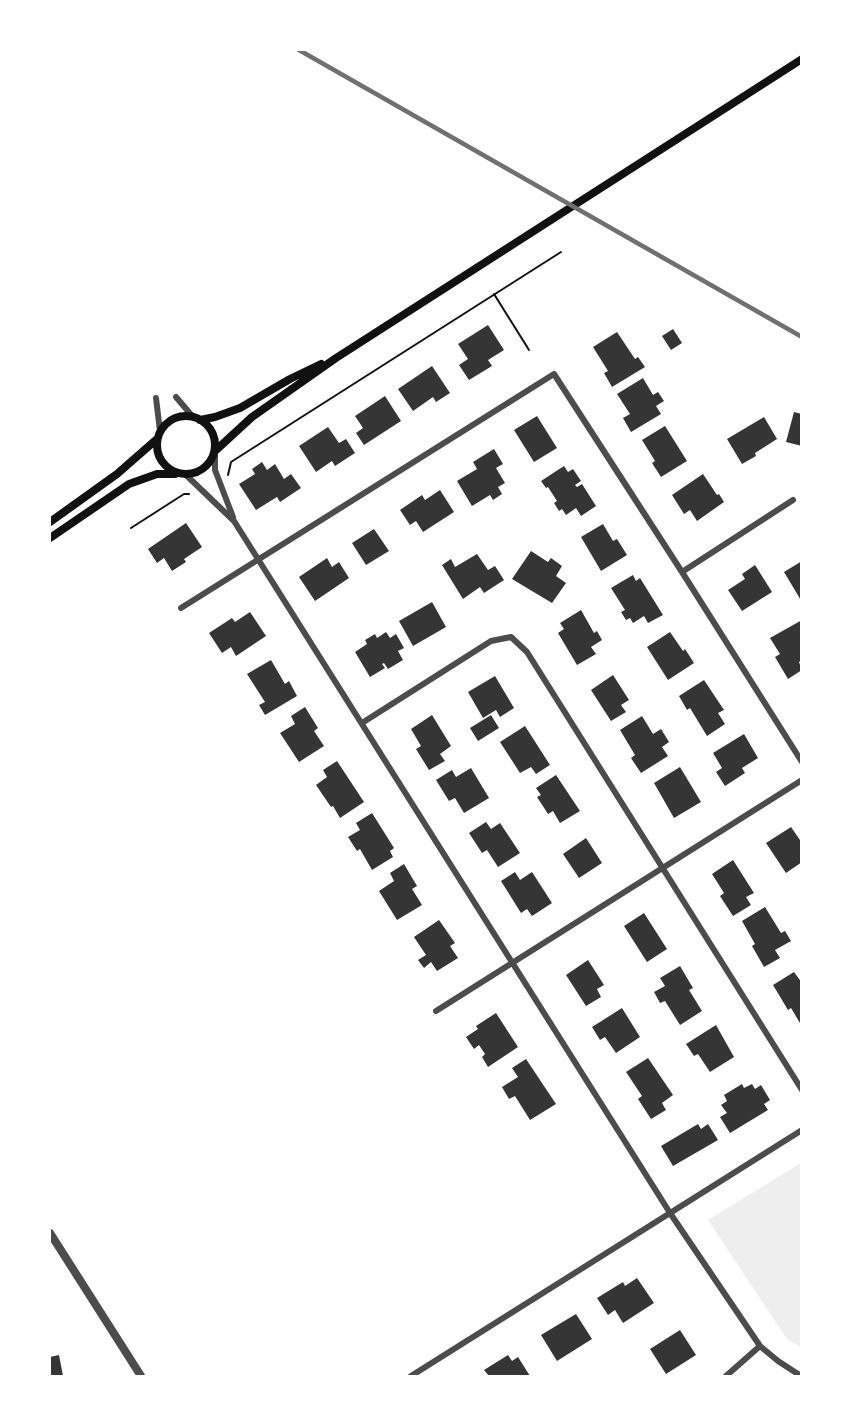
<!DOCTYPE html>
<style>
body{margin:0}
#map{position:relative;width:851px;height:1426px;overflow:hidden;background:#fff;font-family:"DM Sans",sans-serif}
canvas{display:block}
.frame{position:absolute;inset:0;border:51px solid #fff;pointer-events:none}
</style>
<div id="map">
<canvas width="851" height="1426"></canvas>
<div class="frame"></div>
</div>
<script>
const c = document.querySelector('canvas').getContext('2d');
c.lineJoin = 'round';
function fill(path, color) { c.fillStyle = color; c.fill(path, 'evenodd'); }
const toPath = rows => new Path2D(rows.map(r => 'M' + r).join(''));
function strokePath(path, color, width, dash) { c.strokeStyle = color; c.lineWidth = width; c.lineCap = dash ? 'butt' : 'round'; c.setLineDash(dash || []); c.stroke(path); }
fill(toPath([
 [801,1163,801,1347,787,1339,708,1220]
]), '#eee');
fill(toPath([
 [488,325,504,350,488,360,492,366,469,380,459,365,468,359,458,344],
 [673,329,682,343,671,350,662,336],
 [617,332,635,359,638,357,645,367,612,387,604,373,608,371,593,347],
 [432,366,450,393,436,402,433,397,413,411,398,389],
 [643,378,653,395,658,392,664,401,656,406,661,414,631,432,623,418,630,414,617,394],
 [385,396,401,421,364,445,356,433,363,428,355,416],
 [794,412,802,414,802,446,786,442],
 [537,416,557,448,534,462,514,430],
 [764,417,777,439,755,453,756,456,742,464,727,439],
 [665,426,687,461,661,477,652,463,655,461,642,440],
 [328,427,339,443,346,439,355,453,335,466,332,461,316,472,299,446],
 [494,449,503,464,496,468,505,483,498,487,502,494,493,500,490,495,472,506,457,481,477,469,473,462],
 [262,462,267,470,275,464,284,479,291,474,301,488,280,502,277,497,256,510,239,484,255,474,252,469],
 [564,466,568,472,573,469,581,481,575,485,577,487,582,484,596,506,581,516,576,508,566,515,562,509,559,511,554,503,557,501,548,487,546,488,541,481],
 [703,474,717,495,719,494,724,502,697,521,690,510,684,514,672,495],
 [440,490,454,512,423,532,416,521,410,525,400,510,422,495,425,500],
 [186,523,202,547,184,559,186,562,172,571,164,558,157,563,148,549],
 [603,524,613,541,617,539,627,555,601,571,581,537],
 [374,529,389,551,366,565,352,543],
 [531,551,548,562,551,558,562,566,556,576,566,583,552,603,512,579],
 [477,554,488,570,495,566,504,580,484,593,480,587,463,599,442,565,451,559,455,567],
 [327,558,332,567,339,562,349,578,315,601,299,577],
 [802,561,802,602,784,572],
 [755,565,772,592,742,611,728,590,745,579,742,574],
 [633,575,636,581,640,578,663,615,648,623,644,616,633,623,630,618,626,620,621,612,625,610,611,588],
 [432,602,446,627,413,646,399,621],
 [581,610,594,633,597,631,602,640,591,647,596,654,577,665,558,633,564,629,560,623],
 [250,612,266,636,236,656,231,647,222,653,209,633,232,618,235,622],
 [802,620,802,660,799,662,802,670,788,679,775,657,780,654,770,638],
 [386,632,390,638,396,634,404,648,398,651,403,660,388,669,384,663,382,664,385,668,370,677,355,652,367,644,365,640,375,634,377,638],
 [670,632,683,651,685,649,694,663,668,680,647,647],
 [271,660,285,684,289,681,297,696,265,715,259,705,265,702,247,674],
 [613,675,629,700,621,705,626,712,611,721,591,690],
 [495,676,514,708,500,717,496,710,483,718,468,692],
 [704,680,724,710,718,713,725,724,707,736,690,708,687,710,679,696],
 [305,707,318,728,314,731,324,746,299,762,280,733,295,724,291,716],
 [432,715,451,746,440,754,445,761,429,770,416,749,421,746,411,729],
 [491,715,499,728,478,741,470,728],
 [642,716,653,734,661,729,669,742,662,747,668,756,641,773,631,758,635,755,620,730],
 [525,726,550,765,536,774,531,767,520,773,500,742],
 [744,734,758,758,742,768,745,773,725,786,716,772,722,768,713,753],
 [337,761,364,802,340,818,333,806,331,807,316,785,327,777,323,770],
 [680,767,701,802,674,818,654,783],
 [471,768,489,798,464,813,455,798,449,801,436,780,452,770,456,777],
 [556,775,580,811,560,823,553,811,548,814,537,797,541,795,536,788],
 [372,813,394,848,390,851,393,857,372,870,360,849,357,851,348,837,360,830,356,823],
 [486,822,491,829,500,823,520,853,498,867,487,850,482,853,469,833],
 [791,827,802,843,802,862,786,873,766,843],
 [586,838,602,863,579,878,563,854],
 [733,860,754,893,746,897,751,905,733,916,720,896,724,893,712,874],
 [404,864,417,886,412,889,422,905,397,920,379,891,394,881,390,873],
 [515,872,520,880,532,872,552,903,532,916,527,909,521,913,501,881],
 [765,907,781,933,785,931,791,941,775,950,780,958,764,967,752,946,755,944,742,921],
 [644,913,667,949,647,962,624,926],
 [439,920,455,943,450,946,458,958,437,971,431,962,424,968,418,960,426,955,414,937],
 [588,960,604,985,597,989,601,997,586,1006,566,975],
 [680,966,693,988,689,990,702,1011,680,1025,665,1001,660,1003,654,992,665,986,660,978],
 [794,972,802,983,800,1023,791,1008,788,1010,773,985],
 [622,1008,640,1037,616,1053,605,1037,600,1040,592,1027],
 [496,1013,518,1047,488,1067,482,1057,485,1054,479,1045,474,1049,466,1037,478,1029,476,1026],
 [716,1025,734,1057,710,1072,698,1054,694,1056,686,1044],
 [648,1058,673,1095,662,1103,666,1110,651,1119,638,1099,642,1096,626,1072],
 [526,1059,556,1104,530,1120,515,1096,509,1099,502,1087,518,1077,512,1068],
 [742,1084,744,1088,752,1084,755,1089,761,1085,770,1100,764,1104,768,1110,730,1133,720,1117,727,1113,721,1105,727,1101,724,1095],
 [698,1124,701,1129,708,1124,718,1140,673,1166,661,1146],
 [637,1278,654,1303,623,1323,615,1310,608,1315,597,1298,623,1282,625,1286],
 [576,1314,592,1339,557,1361,541,1335],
 [680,1330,696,1355,666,1374,650,1349],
 [59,1355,63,1376,50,1376,50,1357],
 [508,1355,512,1361,518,1357,530,1376,489,1376,484,1370]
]), '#353535');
strokePath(toPath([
 [494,294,529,350],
 [228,475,231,462,561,252],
 [131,528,184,494,189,494]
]), '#111', 2);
strokePath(toPath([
 [176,397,193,417],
 [156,398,160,431],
 [215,452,215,470,233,517],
 [186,475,234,521,670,1213,760,1346,778,1361,801,1376],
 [682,572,793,500],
 [181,608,554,374,682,572,802,762],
 [362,723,491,641,511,637,527,652,802,1090],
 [436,1011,802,780],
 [411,1376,802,1130],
 [726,1376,760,1346]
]), '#4c4c4c', 6);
strokePath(toPath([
 [50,1233,141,1376]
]), '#4c4c4c', 8);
strokePath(toPath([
 '157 445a29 29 0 1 1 58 0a29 29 0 1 1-58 0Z',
 [200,420,215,417,240,408,290,379,321,364],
 [215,451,252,417,336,358,802,59],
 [50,522,117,474,157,439],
 [50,538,129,484,157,474,175,474]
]), '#111', 8);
strokePath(toPath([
 [299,50,802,337]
]), '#707070', 4.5);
</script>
